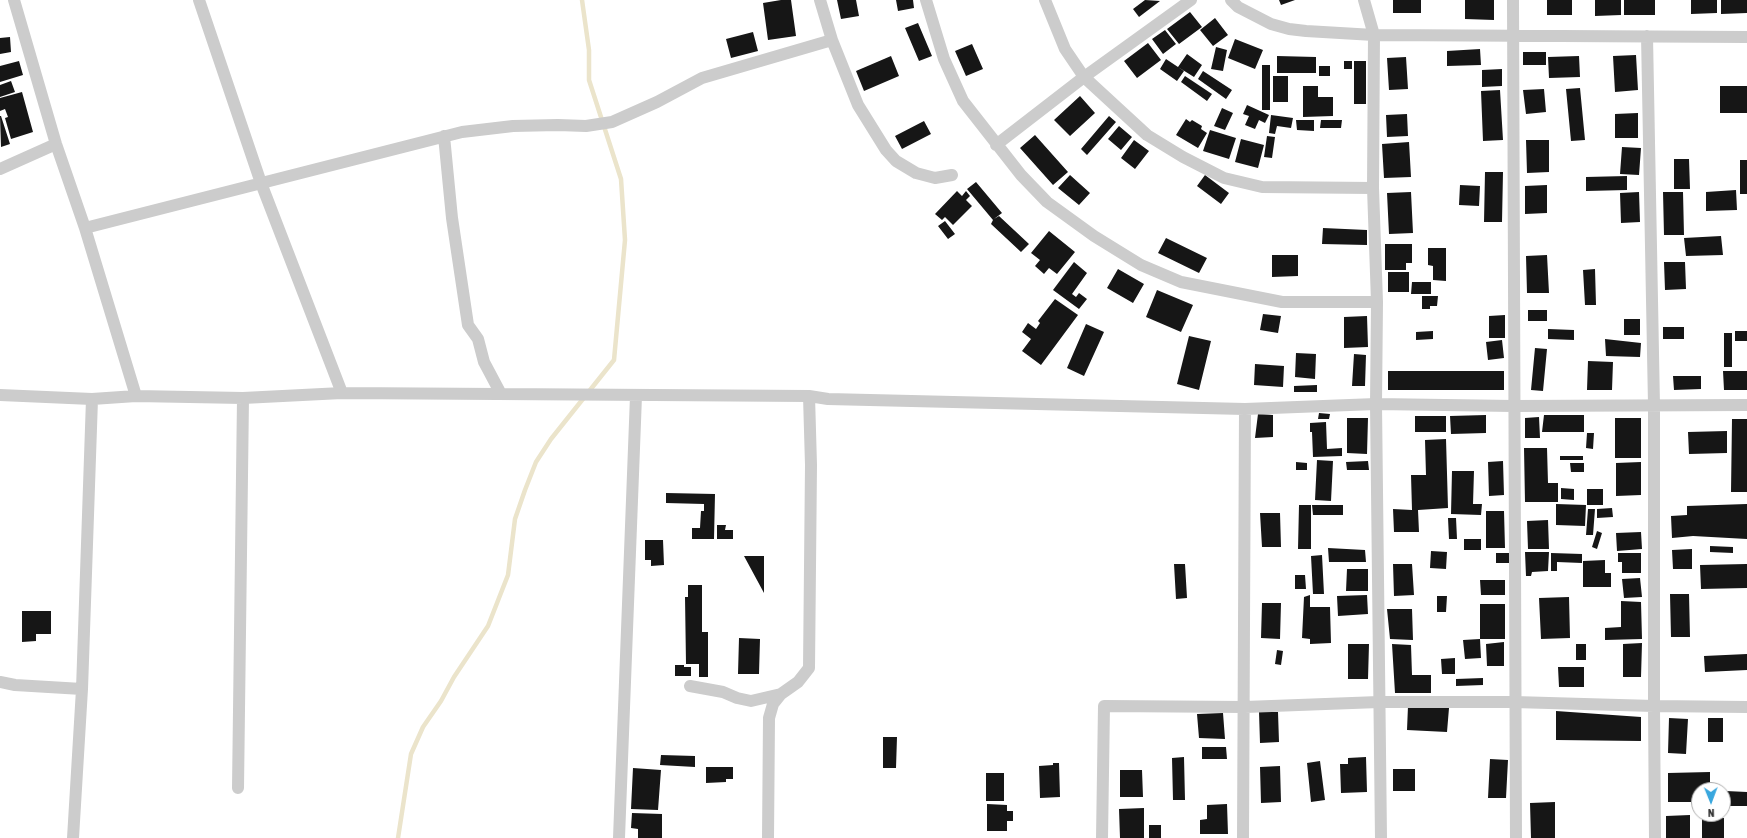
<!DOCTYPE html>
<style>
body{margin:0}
#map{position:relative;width:1747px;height:838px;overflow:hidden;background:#fff;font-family:"Asap Condensed",sans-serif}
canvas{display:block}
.north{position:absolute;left:1691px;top:782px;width:40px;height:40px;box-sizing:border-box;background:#fff;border:1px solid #acacac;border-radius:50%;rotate:179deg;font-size:11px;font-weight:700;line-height:16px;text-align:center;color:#2f2f2f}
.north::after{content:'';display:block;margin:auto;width:14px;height:18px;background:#39a7de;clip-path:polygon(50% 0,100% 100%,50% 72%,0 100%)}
</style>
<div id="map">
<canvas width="1747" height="838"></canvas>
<div class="north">N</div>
</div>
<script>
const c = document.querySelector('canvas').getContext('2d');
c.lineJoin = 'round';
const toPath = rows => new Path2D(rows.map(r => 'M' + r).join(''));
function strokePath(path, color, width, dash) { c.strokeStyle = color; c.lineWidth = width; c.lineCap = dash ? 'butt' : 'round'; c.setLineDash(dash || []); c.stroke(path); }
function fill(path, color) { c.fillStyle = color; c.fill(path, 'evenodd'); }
strokePath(toPath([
 [398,838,411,754,423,727,441,701,454,677,488,626,508,575,515,519,525,490,536,462,551,439,614,360,625,240,621,179,589,80,589,50,582,0]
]), '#ebe4cb', 4.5);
fill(toPath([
 [781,0,791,0,796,36,768,40,763,3],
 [837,0,856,0,859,16,841,19],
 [896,0,913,0,914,8,898,11],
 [1145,0,1160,1,1139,17,1133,9],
 [1279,0,1295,0,1281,5],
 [1393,0,1421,0,1421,13,1393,13],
 [1465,0,1494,0,1494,20,1465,19],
 [1547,0,1572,0,1572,15,1547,15],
 [1595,0,1621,0,1621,15,1595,16],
 [1624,0,1655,0,1655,15,1624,15],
 [1691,0,1717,0,1717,13,1691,14],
 [1721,0,1747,0,1747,13,1721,14],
 [1190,12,1202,27,1179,44,1167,29],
 [1215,18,1228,35,1213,46,1200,30],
 [918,23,932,56,919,61,905,28],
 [1165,30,1176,44,1163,54,1152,39],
 [753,32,758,51,731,58,726,39],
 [10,37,11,52,0,54,0,38],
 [1235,39,1263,50,1255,69,1228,58],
 [1148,43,1161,60,1137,78,1124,61],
 [972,44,983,69,966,76,955,51],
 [1216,47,1227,50,1223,71,1211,69],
 [1480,49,1481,65,1447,66,1447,51],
 [1523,52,1546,52,1546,65,1523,65],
 [1187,54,1202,65,1194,77,1178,67],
 [1636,55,1638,90,1615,92,1613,56],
 [891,56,899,76,864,91,856,71],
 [1277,56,1316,57,1316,73,1277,73],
 [1579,56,1580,77,1549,78,1548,57],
 [1406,57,1408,89,1389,90,1387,58],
 [1166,59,1184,71,1177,81,1160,69],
 [19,61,23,75,0,82,0,66],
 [1344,61,1352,61,1352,69,1344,69],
 [1354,61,1366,61,1366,104,1354,104],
 [1262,65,1270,65,1270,110,1262,110],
 [1319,66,1330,66,1330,76,1319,76],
 [1502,69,1502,86,1482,87,1482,70],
 [1203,71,1232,90,1226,99,1198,79],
 [1185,76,1212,94,1207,101,1181,82],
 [1273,76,1288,76,1288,102,1273,102],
 [11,81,15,92,0,97,0,85],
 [1303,86,1318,86,1318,97,1333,97,1333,116,1303,117],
 [1720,86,1747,86,1747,113,1720,113],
 [1580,88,1585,140,1571,141,1566,89],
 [1544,89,1546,112,1526,114,1523,90],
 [1500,90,1503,140,1483,141,1481,91],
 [22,92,33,132,11,139,5,118,8,117,5,109,0,111,0,98],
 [1080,96,1095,113,1070,136,1054,120],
 [1247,105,1269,115,1265,123,1259,120,1255,129,1245,125,1249,116,1243,114],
 [1222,108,1233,113,1225,130,1214,126],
 [1638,113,1638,138,1615,138,1615,114],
 [1407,114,1408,136,1387,137,1386,115],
 [1271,115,1293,118,1291,128,1277,126,1275,134,1269,133],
 [0,116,1,116,10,144,1,147],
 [1109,116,1116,122,1087,155,1081,149],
 [1186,119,1190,122,1192,120,1202,126,1201,129,1207,133,1198,148,1176,135],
 [1296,120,1314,120,1314,131,1297,130],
 [1321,120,1342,120,1341,128,1320,128],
 [924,121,931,134,902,149,895,136],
 [1119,126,1132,137,1121,150,1108,139],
 [1210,130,1236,138,1229,159,1203,151],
 [1035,135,1068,172,1053,185,1020,148],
 [1267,136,1275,137,1272,158,1264,157],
 [1241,139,1264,145,1258,168,1235,162],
 [1134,140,1149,151,1135,169,1121,158],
 [1526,140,1549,140,1549,172,1527,173],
 [1409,142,1411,177,1384,178,1382,144],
 [1622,147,1641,148,1639,175,1620,174],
 [1674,159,1689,159,1690,189,1674,189],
 [1740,160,1747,160,1747,194,1740,194],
 [1485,172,1503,172,1502,222,1484,222],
 [1070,175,1090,193,1079,205,1058,188],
 [1205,175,1229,193,1221,204,1197,186],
 [1627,176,1627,190,1586,191,1586,177],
 [976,182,1002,213,994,219,999,216,1029,244,1021,252,991,224,993,220,967,189],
 [1460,185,1480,186,1479,206,1459,205],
 [1547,185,1547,213,1525,214,1525,186],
 [1736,190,1737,210,1706,211,1706,192],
 [957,191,962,196,966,191,970,196,966,200,972,206,953,225,945,217,942,220,935,214],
 [1411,192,1413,233,1389,234,1387,193],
 [1639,192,1640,222,1621,223,1620,193],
 [1663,192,1683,192,1684,235,1664,235],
 [945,221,955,234,948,239,938,226],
 [1323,228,1367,230,1367,245,1322,244],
 [1049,231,1075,252,1057,274,1049,268,1044,274,1035,266,1040,260,1031,253],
 [1721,236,1723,255,1686,256,1684,238],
 [1166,238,1207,258,1199,273,1158,253],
 [1385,244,1412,244,1412,263,1406,263,1406,270,1385,270],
 [1428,248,1446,248,1446,281,1433,280,1433,266,1428,265],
 [1272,255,1298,255,1298,276,1272,277],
 [1547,255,1549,293,1527,293,1526,256],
 [1074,262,1087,273,1072,294,1076,297,1079,293,1087,299,1079,309,1053,290],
 [1664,262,1685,262,1686,289,1665,290],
 [1118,269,1144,284,1133,303,1107,288],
 [1595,269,1596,305,1585,305,1583,270],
 [1388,272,1409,272,1409,292,1388,292],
 [1412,282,1431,282,1431,294,1411,294],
 [1157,290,1193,305,1181,332,1146,317],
 [1422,296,1438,296,1437,306,1430,306,1430,309,1422,309],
 [1055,299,1078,315,1041,365,1022,351,1031,339,1022,332,1028,323,1036,329,1040,323,1038,321],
 [1528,310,1547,310,1547,321,1528,321],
 [1263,314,1281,316,1278,333,1260,330],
 [1505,315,1505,338,1489,338,1489,316],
 [1367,316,1368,347,1344,348,1344,317],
 [1624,319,1640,319,1640,335,1624,335],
 [1086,324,1104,332,1084,376,1067,368],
 [1663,327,1684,327,1684,339,1663,339],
 [1548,329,1574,330,1574,340,1548,339],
 [1433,331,1433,339,1416,340,1416,332],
 [1735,331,1747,331,1747,341,1735,341],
 [1724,333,1732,333,1732,367,1724,367],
 [1189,336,1211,341,1199,390,1177,384],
 [1605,339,1641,343,1640,357,1606,356],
 [1502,340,1504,358,1488,360,1486,342],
 [1535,348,1547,349,1543,391,1531,390],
 [1296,353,1316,354,1315,379,1295,377],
 [1354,354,1366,355,1365,386,1352,386],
 [1588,361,1613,362,1612,390,1587,390],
 [1255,364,1284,366,1283,387,1254,385],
 [1388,371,1504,371,1504,390,1388,390],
 [1723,371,1747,371,1747,390,1724,390],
 [1673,376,1701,376,1701,389,1674,390],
 [1317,385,1317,392,1294,392,1294,386],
 [1319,413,1330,414,1329,419,1318,419],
 [1258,414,1273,415,1273,437,1255,438],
 [1486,415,1486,433,1451,434,1450,416],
 [1544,415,1584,415,1584,432,1542,432],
 [1415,416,1446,416,1446,432,1415,432],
 [1539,417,1540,438,1525,438,1525,418],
 [1347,418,1368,418,1367,454,1347,453],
 [1615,418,1641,418,1641,458,1615,458],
 [1732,419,1747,419,1747,492,1731,492],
 [1326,422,1327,449,1342,448,1342,456,1313,457,1312,432,1310,432,1310,423],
 [1727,431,1727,453,1689,454,1688,432],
 [1587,433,1594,433,1593,449,1586,448],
 [1446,439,1448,508,1418,510,1419,532,1394,532,1393,509,1412,510,1411,475,1426,475,1425,440],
 [1524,448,1547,448,1548,483,1558,483,1558,502,1525,502],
 [1560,456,1583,456,1583,460,1560,460],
 [1317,460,1333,461,1331,501,1315,500],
 [1368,461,1369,470,1347,470,1346,462],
 [1503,461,1504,495,1489,496,1488,462],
 [1296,462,1307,463,1307,470,1296,470],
 [1641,462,1641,495,1616,496,1616,463],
 [1570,463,1584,463,1584,472,1571,472],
 [1452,471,1474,471,1473,504,1482,504,1481,515,1451,514],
 [1561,488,1574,489,1574,500,1561,499],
 [1587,489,1603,489,1603,505,1587,505],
 [666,493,715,494,714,539,692,539,692,528,700,528,701,511,704,511,704,504,666,503],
 [1556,504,1586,505,1585,526,1556,525],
 [1747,504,1747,539,1693,536,1672,538,1671,516,1687,515,1687,506],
 [1299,505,1311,505,1311,549,1298,549],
 [1312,505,1343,505,1343,515,1313,515],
 [1612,508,1613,517,1597,518,1597,509],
 [1588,509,1595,509,1593,535,1586,535],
 [1486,511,1504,511,1505,548,1486,548],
 [1260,513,1280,513,1281,547,1262,547],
 [1448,518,1456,518,1457,539,1449,539],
 [1548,520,1549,549,1528,549,1527,521],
 [717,525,726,525,725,530,733,530,733,539,717,539],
 [1597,531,1602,533,1597,549,1592,547],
 [1641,532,1642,549,1617,551,1616,533],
 [1464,539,1481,539,1481,550,1464,550],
 [645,540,663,540,664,565,651,566,651,560,645,560],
 [1710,546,1733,547,1733,553,1710,552],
 [1328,548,1365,550,1366,562,1329,562],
 [1692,549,1692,569,1673,569,1672,550],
 [1431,551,1447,552,1446,569,1430,568],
 [1525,552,1549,552,1548,571,1532,572,1531,576,1526,576],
 [1496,553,1509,553,1509,563,1496,563],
 [1551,553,1582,554,1582,563,1557,562,1557,571,1551,571],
 [1618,553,1641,553,1641,573,1622,573,1622,562,1618,562],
 [1322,555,1324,594,1313,594,1311,556],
 [744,556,764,556,764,593],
 [1605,560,1605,573,1611,573,1611,587,1583,587,1583,561],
 [1174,564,1185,564,1187,598,1176,599],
 [1393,564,1412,564,1414,595,1394,596],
 [1747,564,1747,588,1701,589,1700,565],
 [1347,569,1368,569,1368,591,1346,591],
 [1295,575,1305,575,1306,589,1295,589],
 [1640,578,1642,597,1624,598,1622,579],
 [1480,580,1505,580,1505,595,1481,595],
 [688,585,702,585,702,632,708,632,708,677,699,677,699,664,686,664,685,597,688,597],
 [1670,594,1689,594,1690,637,1671,637],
 [1310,595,1310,607,1330,607,1331,643,1310,644,1310,639,1302,638,1304,597],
 [1367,595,1368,614,1338,616,1337,596],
 [1437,596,1447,596,1446,612,1437,612],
 [1569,597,1570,638,1541,639,1539,598],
 [1621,601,1641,602,1642,639,1605,640,1605,628,1621,627],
 [1262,603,1281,603,1280,639,1261,638],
 [1480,604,1505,604,1505,639,1480,639],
 [1387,609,1412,609,1413,640,1390,639],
 [22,611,51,611,51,634,36,634,36,641,22,642],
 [739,638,760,639,759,674,738,674],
 [1480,639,1481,658,1465,659,1463,640],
 [1504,642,1504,666,1487,666,1486,644],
 [1642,643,1641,677,1623,677,1623,644],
 [1348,644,1369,644,1368,679,1348,679],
 [1392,644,1411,645,1412,675,1431,675,1431,693,1395,693],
 [1576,644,1586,644,1586,660,1576,660],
 [1277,650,1283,651,1281,665,1275,664],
 [1747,654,1747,670,1705,672,1704,656],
 [1455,658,1455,674,1442,674,1441,659],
 [675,665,684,665,684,667,691,667,691,676,675,676],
 [1558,667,1584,667,1584,687,1559,687],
 [1483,678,1483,685,1456,686,1456,679],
 [1408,706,1449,708,1447,732,1407,730],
 [1556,711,1641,717,1641,741,1556,740],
 [1259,712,1278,712,1279,742,1260,743],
 [1223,713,1225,739,1199,738,1197,714],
 [1669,718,1688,719,1686,754,1668,753],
 [1708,718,1723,718,1723,742,1708,742],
 [883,737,897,737,896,768,883,768],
 [1202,747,1226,747,1227,759,1202,759],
 [661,755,695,756,695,767,660,765],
 [1184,757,1185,800,1173,800,1172,758],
 [1366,757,1367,792,1341,793,1340,764,1348,764,1348,758],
 [1490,759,1508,760,1506,798,1488,798],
 [1320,761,1325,800,1311,802,1307,763],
 [1053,763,1059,763,1060,797,1040,798,1039,766,1053,765],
 [1280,766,1281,802,1261,803,1260,767],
 [706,767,733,767,733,779,726,779,726,782,706,783],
 [633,768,661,770,658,810,631,809],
 [1393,769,1415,769,1415,791,1393,791],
 [1120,770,1142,770,1143,797,1120,797],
 [1710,772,1710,790,1699,790,1699,802,1668,802,1668,773],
 [986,773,1004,773,1004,801,986,801],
 [1726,791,1747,792,1747,806,1726,806],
 [1555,802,1555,838,1531,838,1530,803],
 [987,804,1007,805,1007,811,1013,811,1013,821,1007,821,1007,831,987,831],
 [1227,804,1228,834,1200,834,1200,820,1207,819,1207,805],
 [1144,808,1144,838,1120,838,1119,809],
 [632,813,662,814,662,838,638,838,638,829,631,828],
 [1690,815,1690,838,1666,838,1666,816],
 [1702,818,1724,818,1724,838,1702,838],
 [1149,825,1161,825,1161,838,1149,838]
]), '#161616');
strokePath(toPath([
 [14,0,56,144,85,228,136,396],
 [199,0,261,183,342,393],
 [820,0,832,40,858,105,886,150,896,161,916,173,935,178,952,175],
 [926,0,944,59,963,101,1021,175,1047,202,1094,236,1141,265,1181,282,1282,302,1377,302],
 [1045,0,1065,49,1084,77,1147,135,1183,157,1224,178,1262,187,1373,188],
 [1231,0,1238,7,1271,24,1289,29,1306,31,1374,35,1747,37],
 [1364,0,1374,35,1373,188,1377,302,1376,404,1381,838],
 [1513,0,1516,838],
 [1647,36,1654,405,1654,706,1655,838],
 [444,136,452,218,468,325,478,339,484,362,501,394],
 [996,145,1084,77,1191,0],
 [0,169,56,144],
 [85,228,462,132,513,126,558,125,586,126,612,122,657,102,702,78,832,40],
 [0,395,92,399,136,396,243,398,342,393,809,396,828,399,1245,409,1376,404,1513,406,1747,405],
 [0,682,15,685,82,689],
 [690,686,723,692,737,698,751,701,781,694],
 [238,788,243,398],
 [73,838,82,689,92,399],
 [619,838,636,396],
 [768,838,769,718,773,704,781,694,798,682,809,668,811,465,809,396],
 [1102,838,1104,706,1245,707,1379,702,1514,702,1654,706,1747,707],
 [1243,838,1245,409]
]), '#ccc', 12);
</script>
